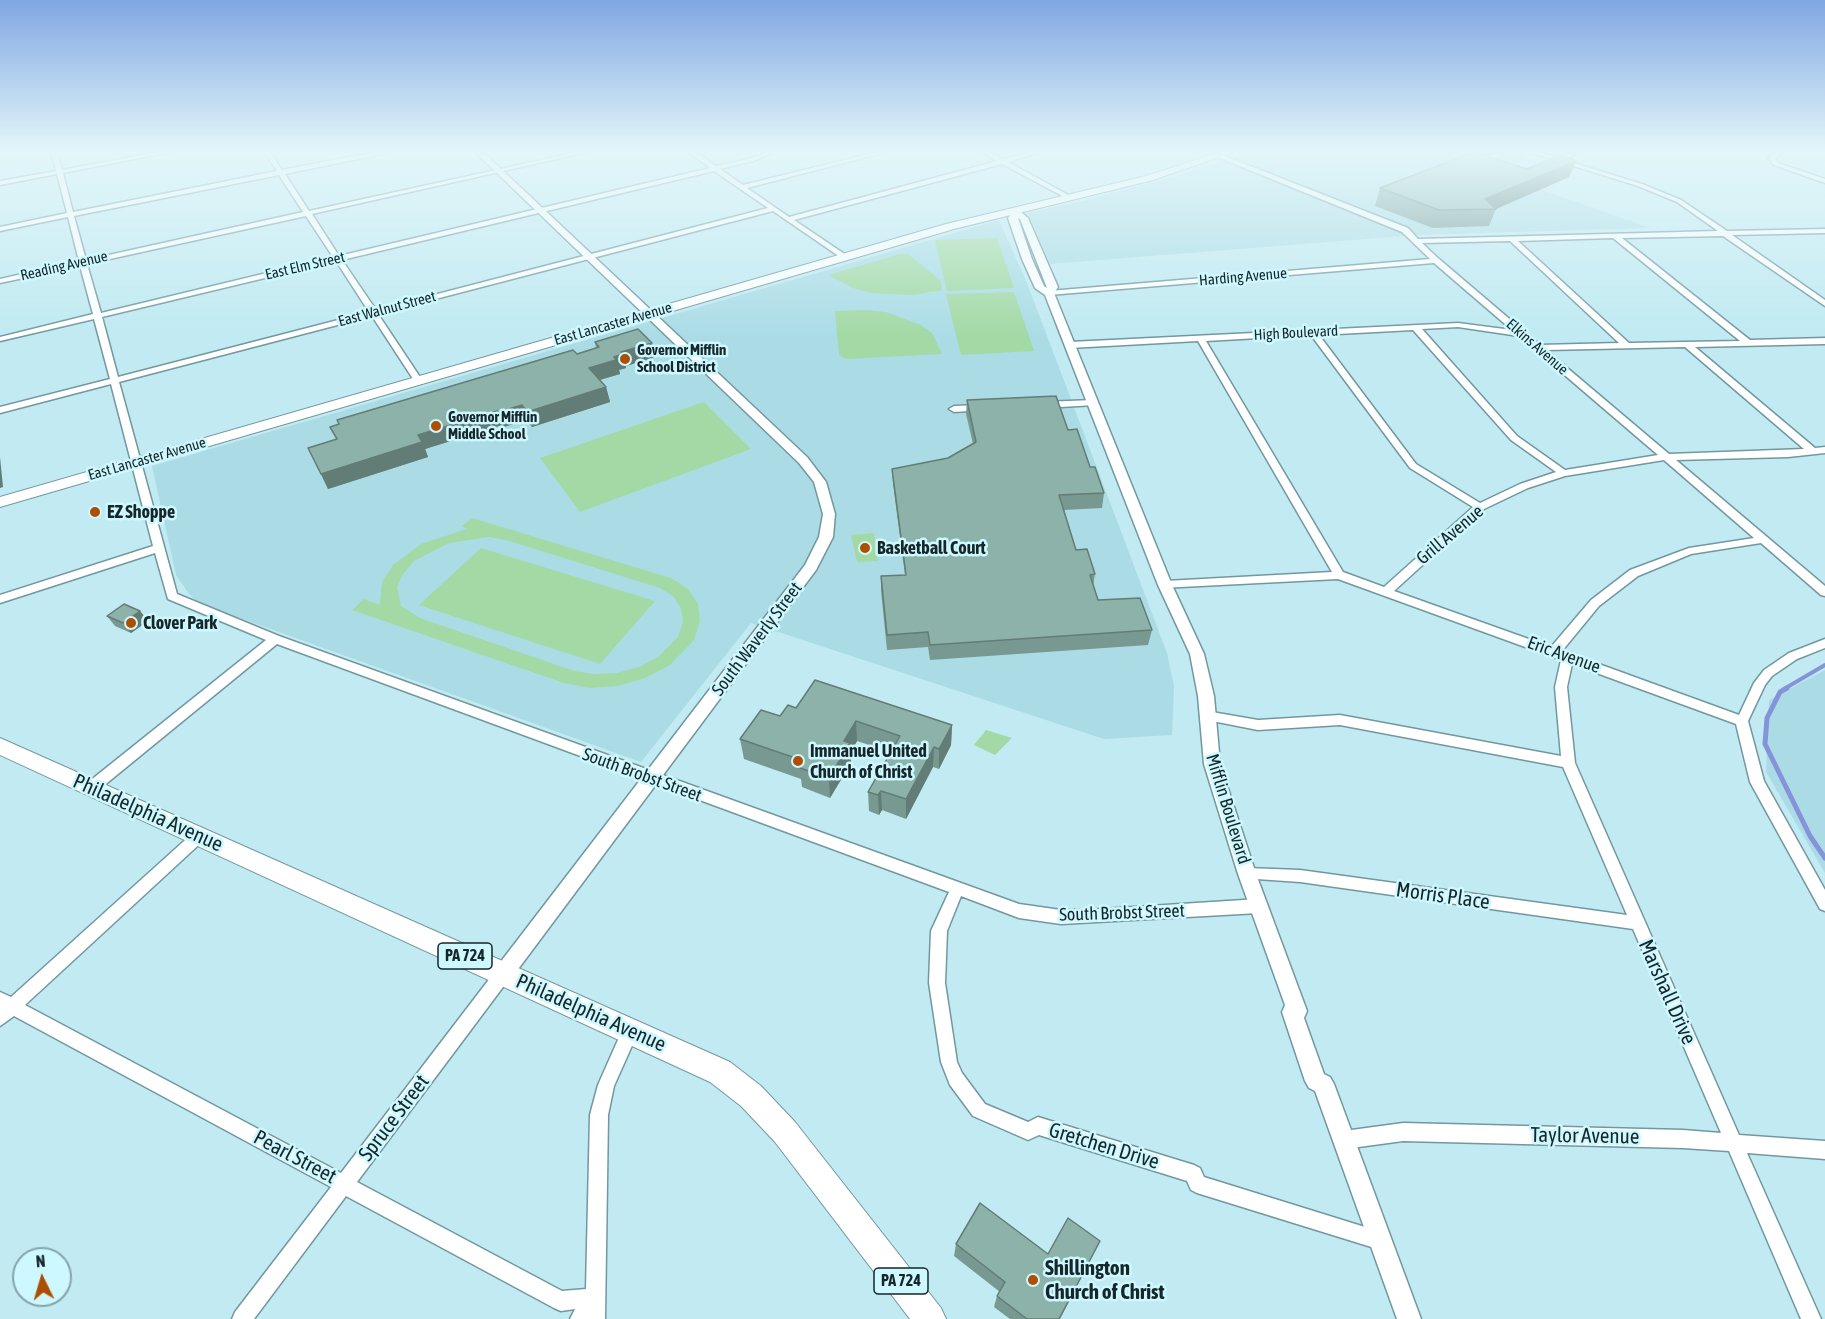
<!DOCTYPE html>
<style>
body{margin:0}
#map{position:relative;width:1825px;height:1319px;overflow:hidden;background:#c1eaf2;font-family:"Asap Condensed",sans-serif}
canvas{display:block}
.north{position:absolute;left:12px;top:1247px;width:60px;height:60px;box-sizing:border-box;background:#cef8ff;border:2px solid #84a4a9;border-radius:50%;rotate:355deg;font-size:16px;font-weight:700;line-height:24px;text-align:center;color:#162629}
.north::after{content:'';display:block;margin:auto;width:21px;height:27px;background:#ad4e00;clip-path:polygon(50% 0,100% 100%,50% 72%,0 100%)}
</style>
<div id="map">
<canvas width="1825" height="1319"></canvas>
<div class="north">N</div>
</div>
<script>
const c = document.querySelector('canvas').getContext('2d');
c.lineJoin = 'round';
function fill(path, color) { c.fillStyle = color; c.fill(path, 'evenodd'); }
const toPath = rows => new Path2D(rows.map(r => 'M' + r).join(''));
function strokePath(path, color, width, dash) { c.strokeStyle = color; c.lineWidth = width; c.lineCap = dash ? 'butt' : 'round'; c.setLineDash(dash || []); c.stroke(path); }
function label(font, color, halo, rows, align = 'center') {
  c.font = font + ' "Asap Condensed",sans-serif'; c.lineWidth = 5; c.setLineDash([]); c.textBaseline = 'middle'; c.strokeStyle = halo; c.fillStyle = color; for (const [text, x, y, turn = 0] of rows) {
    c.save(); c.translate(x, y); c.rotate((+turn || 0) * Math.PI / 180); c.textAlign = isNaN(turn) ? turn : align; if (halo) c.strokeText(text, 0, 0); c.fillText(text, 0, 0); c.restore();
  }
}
fill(toPath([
 [1248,152,1520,152,1533,155,1495,173,1650,228,1417,235,1050,264,1028,213,1086,200,1193,171],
 [999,220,1027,283,1167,653,1174,686,1172,735,1104,739,751,623,641,762,198,603,189,594,176,575,152,466],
 [1825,670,1825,873,1766,772,1769,700]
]), '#abdce6');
fill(toPath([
 [997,238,1014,288,947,291,935,240],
 [900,254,908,254,941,281,942,290,913,295,871,293,853,288,828,275],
 [1014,292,1034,351,961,355,946,294],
 [867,310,886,312,921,325,932,333,942,354,846,359,839,355,835,311],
 [704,402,751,449,580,512,540,458],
 [472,518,671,578,688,589,698,604,700,621,694,640,670,665,645,678,618,686,589,688,564,683,352,610,364,599,380,605,382,582,393,565,421,544,467,529,462,526],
 [489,537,506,540,660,588,673,596,681,608,683,622,678,637,658,657,639,667,617,673,594,674,574,671,420,618,401,606,397,587,403,574,414,561,449,543],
 [874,533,878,561,857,562,851,535],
 [481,548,655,601,600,664,419,605],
 [986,730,1012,738,995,755,974,745]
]), '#a3d9a5');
strokePath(toPath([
 [1784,689,1825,665]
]), '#8594d8', 4);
strokePath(toPath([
 [1787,688,1780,692,1767,718,1765,744,1810,836,1825,858]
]), '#8594d8', 5);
const minor = toPath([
 [51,152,57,152,62,170,159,152,170,152,63,173,73,212,277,171,264,152,270,152,282,170,375,152,386,152,383,154,285,174,309,211,578,152,588,152,312,214,339,256,710,168,688,152,695,152,716,166,749,159,767,152,775,152,753,161,720,169,743,185,877,152,886,152,747,188,789,217,997,161,982,152,989,152,1003,159,1032,152,1041,152,1008,162,1072,197,1072,199,1068,199,1002,164,794,220,846,255,847,257,843,259,773,211,378,314,422,380,421,382,415,382,372,316,119,382,177,594,279,636,1019,904,1061,910,1087,910,1259,899,1264,901,1266,906,1264,911,1259,913,1061,924,1019,918,961,896,947,931,945,983,957,1062,962,1073,985,1104,1028,1122,1038,1117,1194,1165,1200,1168,1204,1177,1381,1232,1388,1234,1390,1241,1388,1248,1381,1250,1197,1193,1191,1190,1187,1181,1039,1135,1028,1140,973,1116,950,1085,941,1062,929,983,931,931,949,892,277,644,96,792,91,793,86,792,84,788,86,784,266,640,168,599,155,553,0,603,0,595,153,546,111,384,0,413,0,407,110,379,94,319,0,341,0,337,93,314,80,266,0,283,0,279,79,261,68,217,0,231,0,227,67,213,57,174,0,185,0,181,56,171,51,152],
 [714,171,768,208,376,310,342,260,714,171],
 [279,175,303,212,86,260,74,216,279,175],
 [306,216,333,257,101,313,87,264,306,216],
 [336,261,369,312,118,377,102,317,336,261],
 [1529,152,1537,152,1558,158,1573,152,1580,152,1564,160,1642,184,1681,200,1727,231,1825,229,1825,233,1732,235,1825,300,1825,306,1723,236,1622,238,1750,340,1825,338,1825,344,1695,347,1815,448,1825,447,1825,453,1788,457,1676,460,1825,586,1825,596,1821,595,1761,543,1691,554,1638,576,1599,606,1562,651,1572,653,1574,655,1739,715,1754,683,1764,670,1789,653,1825,639,1825,648,1797,659,1772,676,1765,685,1748,721,1764,781,1825,890,1825,911,1820,909,1750,782,1736,724,1572,664,1567,687,1575,763,1739,1135,1825,1141,1825,1159,1747,1153,1821,1319,1801,1319,1729,1151,1683,1148,1403,1141,1344,1149,1338,1146,1335,1140,1338,1134,1344,1131,1403,1123,1683,1130,1721,1133,1633,929,1300,882,1242,878,1240,874,1242,870,1247,868,1300,870,1627,915,1563,767,1340,725,1258,730,1202,719,1200,716,1202,713,1206,711,1258,720,1340,715,1561,756,1555,687,1561,660,1338,579,1161,588,1159,585,1161,582,1165,581,1332,572,1198,341,1070,348,1066,345,1070,342,1458,323,1512,330,1434,263,1049,295,1045,293,1049,291,1430,259,1402,232,1215,156,1217,153,1408,228,1418,239,1718,231,1677,202,1638,186,1529,152],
 [1613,238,1740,341,1629,343,1518,241,1613,238],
 [1510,241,1619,343,1540,345,1439,259,1422,243,1510,241],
 [1458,327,1519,336,1658,455,1565,470,1517,436,1422,329,1458,327],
 [1413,330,1511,440,1556,472,1520,484,1480,503,1416,464,1319,335,1413,330],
 [1311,335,1410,468,1473,507,1384,587,1343,572,1206,341,1311,335],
 [1685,347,1804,449,1669,454,1546,350,1685,347],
 [1664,460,1754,538,1689,548,1630,570,1591,600,1551,647,1394,591,1484,509,1528,488,1565,476,1664,460],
 [1777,152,1784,152,1775,158,1778,163,1825,179,1825,183,1774,165,1768,158,1777,152],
 [1093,400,1096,401,1096,405,1043,408,1038,405,1043,402,1093,400],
 [981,405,986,408,984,410,954,412,949,409,954,406,981,405],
 [199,830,204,832,206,836,204,840,25,1005,341,1173,497,969,503,967,509,969,511,974,509,979,357,1182,562,1291,586,1289,590,1115,598,1085,625,1024,631,1022,637,1024,639,1030,614,1086,608,1115,605,1319,570,1319,575,1309,561,1311,554,1308,346,1196,254,1319,232,1319,235,1312,331,1187,14,1016,0,1026,0,992,11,997,194,832,199,830]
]);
const tertiary = toPath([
 [475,152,483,152,807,457,826,482,835,514,833,537,816,570,510,980,503,983,496,980,493,974,496,968,805,565,819,537,823,514,814,482,799,463,475,152],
 [1016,208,1028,218,1058,287,1054,293,1172,585,1204,654,1214,696,1220,764,1256,874,1307,1011,1304,1018,1324,1074,1330,1077,1334,1084,1421,1319,1397,1319,1315,1091,1309,1088,1305,1081,1282,1012,1285,1005,1238,874,1204,764,1198,696,1190,654,1158,585,1045,295,1035,288,1022,259,1008,218,1016,208],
 [1018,218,1020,219,1047,288,1044,286,1032,259,1018,218]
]);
const primary = toPath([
 [1220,152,1234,152,1153,180,954,229,0,507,0,497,946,224,1146,176,1220,152],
 [0,738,730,1062,761,1086,795,1122,941,1308,946,1319,910,1319,775,1142,741,1106,710,1082,0,755,0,738]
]);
strokePath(minor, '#72989f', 3);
strokePath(tertiary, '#72989f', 3);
strokePath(primary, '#72989f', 2);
fill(minor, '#fff');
fill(tertiary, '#fff');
fill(primary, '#fff');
fill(toPath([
 [1461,152,1499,152,1487,156,1527,169,1569,177,1496,209,1489,226,1433,228,1375,206,1380,188,1469,154],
 [595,342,655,357,626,366,626,368,619,370,620,374,600,380,606,387,610,402,532,427,526,420,504,427,502,425,425,449,428,457,328,489,321,474,336,439,577,354,596,348],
 [967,400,1068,430,1104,493,1102,508,1064,510,1076,550,1095,574,1093,586,1098,600,1152,630,1148,645,930,660,928,647,887,650,881,591,881,576,905,575,893,484,892,469,948,458,973,444,966,414],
 [140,611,148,621,131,633,115,626,107,616],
 [796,708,952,725,951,745,939,769,933,767,906,819,882,810,879,815,869,811,868,792,891,752,857,741,851,752,851,763,830,798,802,787,801,779,744,759,740,739],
 [1100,1241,1060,1319,1010,1319,994,1307,997,1296,1000,1292,954,1256,956,1244,1048,1254]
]), '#789991');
fill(toPath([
 [1484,152,1499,152,1482,158],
 [1576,161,1569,177,1496,209,1485,199],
 [652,343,655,357,626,366,626,368,619,370,620,374,592,382,589,368,621,352],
 [606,387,610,402,532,427,527,412],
 [522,405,526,420,504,427,499,412],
 [497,411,502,425,425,449,428,457,328,489,321,474,418,435],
 [0,457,3,487,0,488],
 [140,611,148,621,131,633,123,623],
 [856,721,857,741,851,752,851,763,830,798,829,778,844,741],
 [952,725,951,745,939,769,939,749],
 [934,747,933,767,906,819,906,799],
 [881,791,882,810,879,815,878,795]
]), '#627d76');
const building = toPath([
 [1474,152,1527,169,1560,155,1576,161,1485,199,1496,209,1439,210,1380,188,1474,152],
 [638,329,652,343,621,352,623,354,614,357,616,360,589,368,606,387,527,412,522,405,499,412,497,411,418,435,422,442,321,474,308,448,337,439,330,427,339,424,337,420,573,350,577,354,599,347,595,342,638,329],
 [1056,396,1068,430,1077,429,1090,467,1095,467,1104,493,1059,495,1076,550,1087,549,1095,574,1090,575,1098,600,1140,598,1152,630,930,645,928,632,887,635,881,576,906,575,892,469,948,458,976,442,967,400,1056,396],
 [124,604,140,611,123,623,107,616,124,604],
 [815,680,952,725,939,749,934,747,906,799,881,791,878,795,868,792,900,736,856,721,844,741,850,743,829,778,800,768,804,761,740,739,761,710,780,716,788,705,796,708,815,680],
 [980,1203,1048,1254,1068,1218,1100,1241,1059,1319,1027,1319,997,1296,1005,1282,956,1244,980,1203]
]);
fill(building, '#8cb2a9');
strokePath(building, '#627d76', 1.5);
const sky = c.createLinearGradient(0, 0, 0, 336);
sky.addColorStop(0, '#80a7e2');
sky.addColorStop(0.45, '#e3f6f9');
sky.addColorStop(1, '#e3f6f900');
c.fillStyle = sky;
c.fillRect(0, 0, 1825, 336);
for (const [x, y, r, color] of [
 [625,359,6,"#ad4e00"],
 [436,426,6,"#ad4e00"],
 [95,512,6,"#ad4e00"],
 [865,548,6,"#ad4e00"],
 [131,623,6,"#ad4e00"],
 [798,761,6,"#ad4e00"],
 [1033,1280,6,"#ad4e00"]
]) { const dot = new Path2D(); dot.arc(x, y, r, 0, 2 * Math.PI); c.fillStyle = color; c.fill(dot); strokePath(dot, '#cef8ff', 2); }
label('15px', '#162629', '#cef8ff', [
 ["Reading Avenue",64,266,-13],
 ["East Elm Street",305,266,-13],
 ["Harding Avenue",1243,277,-5],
 ["East Walnut Street",387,309,-15],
 ["East Lancaster Avenue",613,324,-16],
 ["High Boulevard",1296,333,-3],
 ["Elkins Avenue",1537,347,41],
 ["East Lancaster Avenue",147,459,-16]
]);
label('bold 15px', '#162629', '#cef8ff', [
 ["Governor Mifflin",637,350],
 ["School District",637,367],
 ["Governor Mifflin",448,417],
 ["Middle School",448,434]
], 'left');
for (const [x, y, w] of [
 [465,956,54],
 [901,1281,54]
]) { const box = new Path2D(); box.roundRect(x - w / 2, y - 13, w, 26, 4.5); c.fillStyle = '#cef8ff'; c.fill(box); strokePath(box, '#162629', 1.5); }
label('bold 16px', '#162629', null, [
 ["PA 724",465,956],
 ["PA 724",901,1281]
]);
label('bold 18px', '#162629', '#cef8ff', [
 ["EZ Shoppe",107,512],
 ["Basketball Court",877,548],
 ["Clover Park",143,623],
 ["Immanuel United",810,751],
 ["Church of Christ",810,772]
], 'left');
label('18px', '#162629', '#cef8ff', [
 ["Grill Avenue",1450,535,-40],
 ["South Waverly Street",757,639,-53],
 ["Eric Avenue",1564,655,20],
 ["South Brobst Street",642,775,20],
 ["Mifflin Boulevard",1228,809,73],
 ["South Brobst Street",1122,913,-2]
]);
label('21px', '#162629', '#cef8ff', [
 ["Philadelphia Avenue",148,813,24],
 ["Morris Place",1443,896,8],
 ["Marshall Drive",1667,992,66],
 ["Philadelphia Avenue",591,1013,24],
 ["Spruce Street",394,1118,-53],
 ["Taylor Avenue",1585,1136,1],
 ["Gretchen Drive",1104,1146,17],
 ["Pearl Street",295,1157,28]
]);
label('bold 21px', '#162629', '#cef8ff', [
 ["Shillington",1045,1268],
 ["Church of Christ",1045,1292]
], 'left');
</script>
